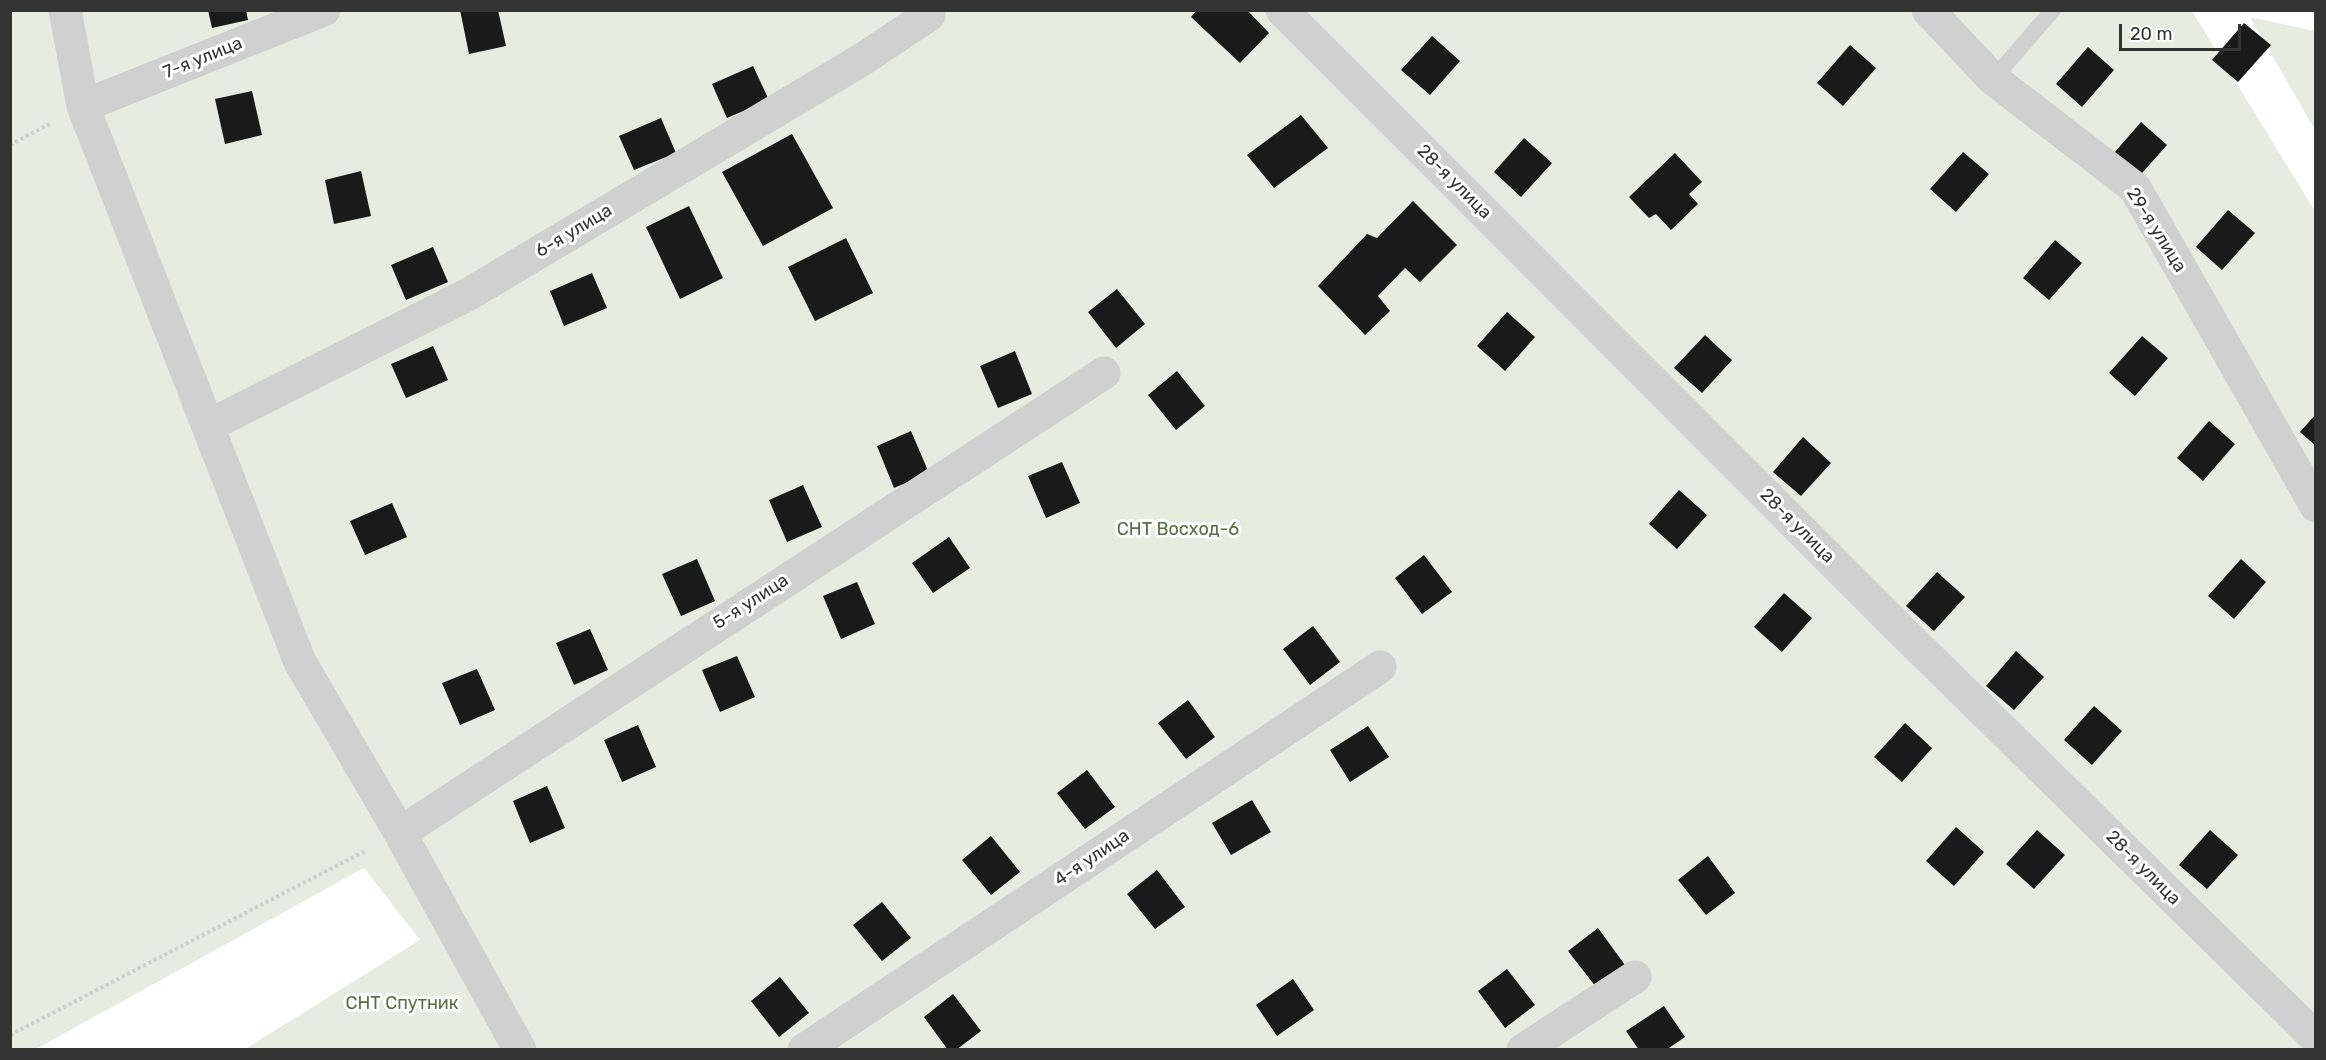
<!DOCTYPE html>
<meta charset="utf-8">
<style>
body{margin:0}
#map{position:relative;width:2326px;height:1060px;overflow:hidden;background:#fff;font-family:Rubik,sans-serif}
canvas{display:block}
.frame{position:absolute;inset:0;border:12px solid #333;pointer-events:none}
.scale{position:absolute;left:2119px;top:24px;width:122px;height:27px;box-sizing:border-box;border:3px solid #333;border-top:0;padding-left:8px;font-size:18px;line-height:21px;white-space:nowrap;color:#333;-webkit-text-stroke:4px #fff;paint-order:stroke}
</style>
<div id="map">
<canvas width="2326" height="1060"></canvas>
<div class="frame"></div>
<div class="scale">20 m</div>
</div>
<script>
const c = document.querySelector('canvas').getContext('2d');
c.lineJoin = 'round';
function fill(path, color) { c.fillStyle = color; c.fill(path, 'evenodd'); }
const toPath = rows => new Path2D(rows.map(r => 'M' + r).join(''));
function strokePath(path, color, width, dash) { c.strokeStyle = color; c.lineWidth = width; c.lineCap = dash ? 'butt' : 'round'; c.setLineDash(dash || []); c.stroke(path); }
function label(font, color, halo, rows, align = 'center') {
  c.font = font + ' Rubik,sans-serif'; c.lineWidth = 6; c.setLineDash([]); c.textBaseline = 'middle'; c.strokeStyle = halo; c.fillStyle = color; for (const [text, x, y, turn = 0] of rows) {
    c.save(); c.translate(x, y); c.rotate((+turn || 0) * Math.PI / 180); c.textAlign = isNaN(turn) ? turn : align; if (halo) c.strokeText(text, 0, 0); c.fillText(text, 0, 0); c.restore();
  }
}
fill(toPath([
 [10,11,2192,11,2315,211,2315,1049,245,1049,420,940,364,868,36,1049,11,1049],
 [2250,17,2315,31,2315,130]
]), '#e6ecdf');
fill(toPath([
 [208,10,246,10,248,20,212,28],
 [460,10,498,10,506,46,469,54],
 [1197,10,1247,10,1269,33,1240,63,1191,17],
 [2244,23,2271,45,2238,82,2212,60],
 [1432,36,1460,61,1430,95,1401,70],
 [1850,45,1876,68,1843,106,1817,83],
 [2088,47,2114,70,2082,107,2056,84],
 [753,66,769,100,727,118,712,84],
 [252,91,262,135,225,144,215,99],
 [1301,115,1328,148,1274,188,1247,155],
 [661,118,676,153,634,170,619,136],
 [2141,122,2167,145,2134,182,2108,160],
 [792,134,833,208,763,246,722,172],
 [1524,138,1552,163,1521,197,1494,172],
 [1963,152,1989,174,1956,212,1930,189],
 [1675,153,1702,182,1689,194,1698,204,1671,230,1656,214,1649,218,1629,197],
 [361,171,371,216,334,224,325,180],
 [1413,201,1457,245,1420,282,1405,268,1378,296,1390,311,1365,335,1318,286,1367,234,1377,238],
 [689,206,723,278,680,299,646,227],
 [2228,210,2255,233,2222,270,2196,247],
 [846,238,873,293,815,321,788,267],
 [2055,240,2082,263,2049,300,2023,278],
 [433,247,448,282,406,300,391,265],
 [592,273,607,308,564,326,550,291],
 [1117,289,1145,324,1116,348,1088,312],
 [1507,312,1535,337,1505,371,1477,346],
 [1705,335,1732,360,1702,393,1674,368],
 [2142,336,2168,358,2135,396,2109,373],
 [433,346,448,380,406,398,391,364],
 [1015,351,1032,394,998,408,980,366],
 [1177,371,1205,406,1176,430,1148,395],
 [2316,414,2316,446,2300,432],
 [2209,421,2235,444,2203,481,2177,458],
 [911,431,929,473,894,488,877,446],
 [1803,437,1831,463,1801,496,1773,472],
 [1062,462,1080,503,1046,518,1028,476],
 [803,485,822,527,787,542,769,500],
 [1679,490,1707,515,1677,549,1649,524],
 [392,503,407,537,365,555,350,521],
 [949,537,970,568,933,593,912,563],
 [1424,555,1452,592,1422,614,1395,578],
 [697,559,715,601,681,616,662,574],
 [2241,559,2266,582,2234,619,2208,596],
 [1937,572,1965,597,1934,631,1906,606],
 [857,582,875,624,841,639,823,596],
 [1784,593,1812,618,1782,652,1754,627],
 [1313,626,1340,662,1310,685,1283,649],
 [590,629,608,670,574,685,556,643],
 [2016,651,2044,677,2014,710,1986,686],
 [737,656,755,697,720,712,702,670],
 [477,669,495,710,460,725,442,683],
 [1188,700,1215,737,1186,759,1158,723],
 [2094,706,2122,731,2092,765,2064,740],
 [1905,723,1932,748,1902,782,1874,757],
 [638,725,656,767,622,782,604,740],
 [1368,726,1389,757,1350,782,1330,750],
 [1087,770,1115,807,1085,829,1057,793],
 [547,786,565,828,530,843,513,801],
 [1252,800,1271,832,1231,855,1212,823],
 [1956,827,1984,852,1954,886,1926,861],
 [2037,830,2065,855,2034,889,2006,864],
 [2210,830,2238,855,2207,889,2179,865],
 [991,836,1020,872,991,895,962,860],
 [1708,856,1735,893,1706,915,1678,880],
 [1157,870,1185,907,1155,929,1127,894],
 [882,902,911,938,882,961,853,925],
 [1598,928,1625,965,1596,987,1568,951],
 [1507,969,1535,1005,1505,1028,1478,991],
 [780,977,809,1013,779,1037,751,1001],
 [1293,979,1314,1010,1277,1036,1256,1005],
 [953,994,981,1031,956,1050,948,1050,924,1017],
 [1664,1006,1685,1037,1666,1050,1639,1050,1626,1031]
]), '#1a1a1a');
strokePath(toPath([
 [10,145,51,123],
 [10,1035,367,850]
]), '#cdcdcd', 4, [3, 3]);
strokePath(toPath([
 [1993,79,2053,10]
]), '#d0d0d0', 16);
strokePath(toPath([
 [65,10,83,106,300,662,400,833,520,1050],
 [1282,10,1903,632,2316,1038],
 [1928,10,1993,79,2135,188,2316,506],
 [83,106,324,10],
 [208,426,469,294,863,59,929,15],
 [400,833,1104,373],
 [804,1050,1380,667],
 [1523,1050,1635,977]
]), '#d0d0d0', 33);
label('18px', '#333', '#fff', [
 ["7-я улица",203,58,-22],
 ["28-я улица",1454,182,45],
 ["29-я улица",2156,230,58],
 ["6-я улица",574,231,-31],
 ["28-я улица",1797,526,45],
 ["5-я улица",751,602,-33],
 ["4-я улица",1092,858,-34],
 ["28-я улица",2143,868,45]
]);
label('18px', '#56703f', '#fff', [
 ["СНТ Восход-6",1178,530],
 ["СНТ Спутник",402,1004]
]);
</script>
